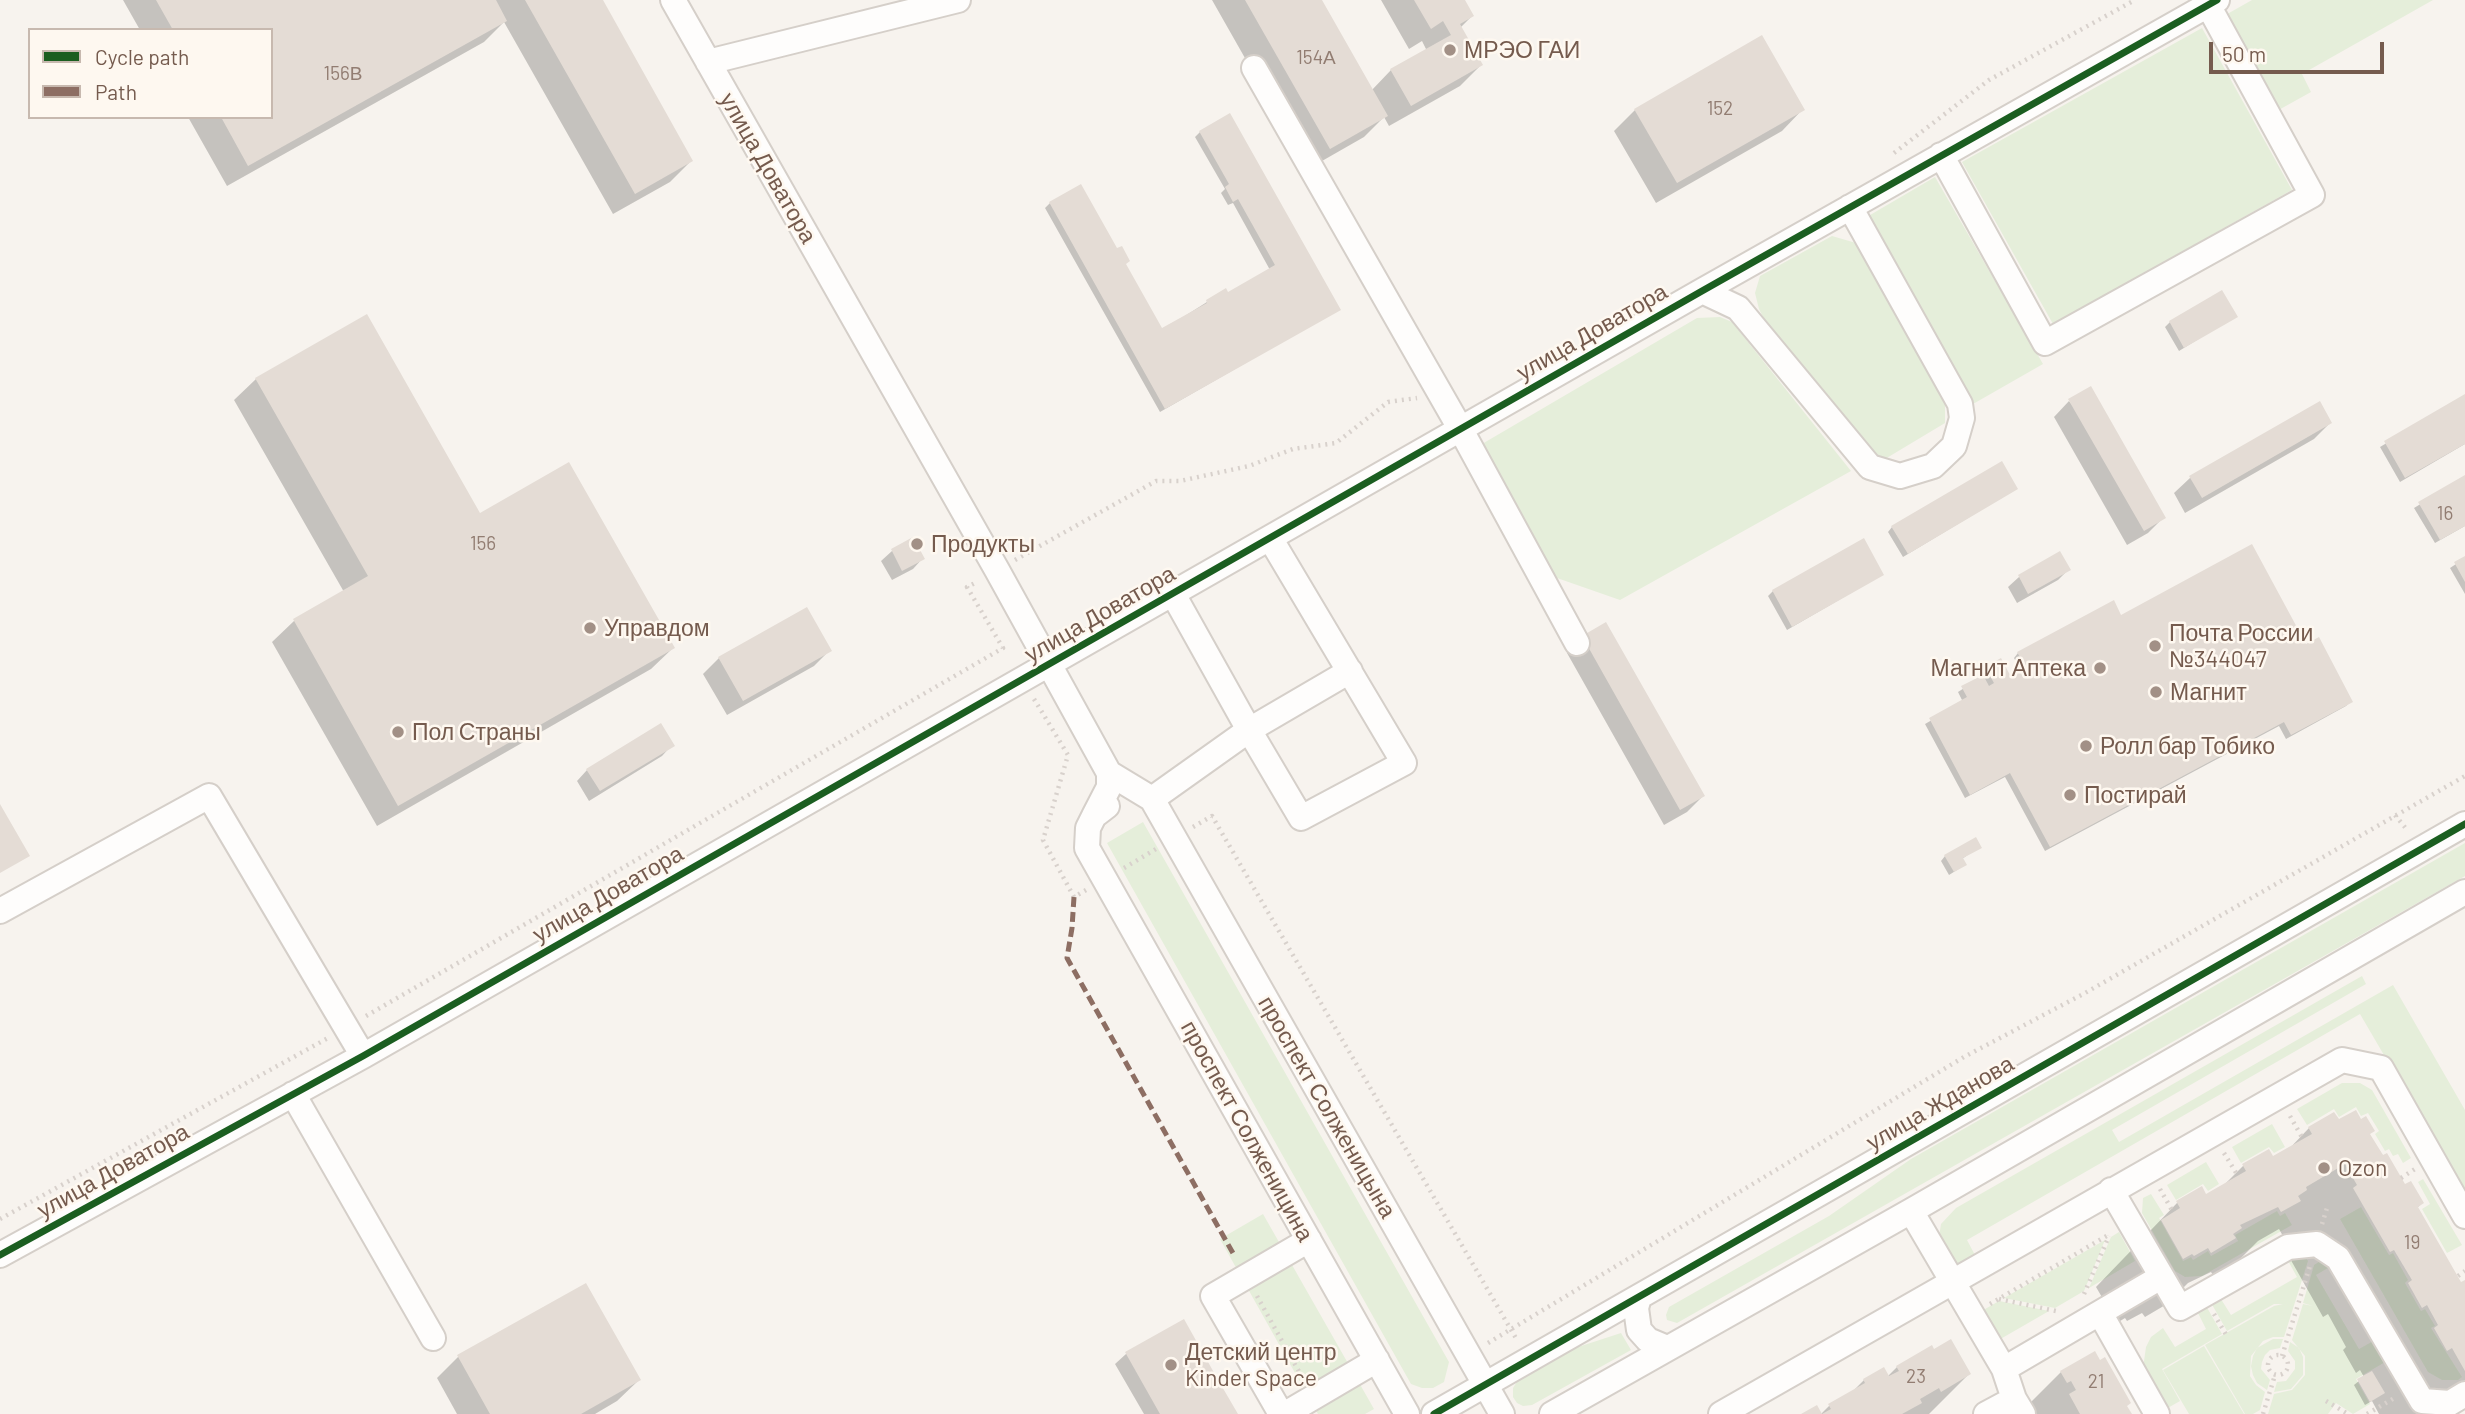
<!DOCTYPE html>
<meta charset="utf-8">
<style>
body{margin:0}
#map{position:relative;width:2465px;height:1414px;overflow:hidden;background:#f7f3ee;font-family:Barlow,sans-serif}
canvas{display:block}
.legend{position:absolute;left:28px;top:28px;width:245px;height:91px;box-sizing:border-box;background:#fef8f0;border:2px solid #c7b9af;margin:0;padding:9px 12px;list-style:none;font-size:21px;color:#755b4e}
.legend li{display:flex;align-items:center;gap:14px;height:35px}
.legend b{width:35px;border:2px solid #c7b9af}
.scale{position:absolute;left:2209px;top:42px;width:175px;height:32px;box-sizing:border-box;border:4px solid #755b4e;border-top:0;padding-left:9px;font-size:21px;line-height:24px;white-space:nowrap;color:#755b4e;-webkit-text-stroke:5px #fef8f0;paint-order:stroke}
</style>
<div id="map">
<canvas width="2465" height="1414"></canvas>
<ul class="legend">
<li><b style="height:9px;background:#1b5e20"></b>Cycle path</li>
<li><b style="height:9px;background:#8d6e63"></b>Path</li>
</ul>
<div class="scale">50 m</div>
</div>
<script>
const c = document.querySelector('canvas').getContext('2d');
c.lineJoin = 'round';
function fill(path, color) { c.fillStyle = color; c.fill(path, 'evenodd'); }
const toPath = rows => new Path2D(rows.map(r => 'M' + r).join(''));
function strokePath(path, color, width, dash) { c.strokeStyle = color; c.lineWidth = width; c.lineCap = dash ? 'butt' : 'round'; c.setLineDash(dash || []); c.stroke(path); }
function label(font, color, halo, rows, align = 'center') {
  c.font = font + ' Barlow,sans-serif'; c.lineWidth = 5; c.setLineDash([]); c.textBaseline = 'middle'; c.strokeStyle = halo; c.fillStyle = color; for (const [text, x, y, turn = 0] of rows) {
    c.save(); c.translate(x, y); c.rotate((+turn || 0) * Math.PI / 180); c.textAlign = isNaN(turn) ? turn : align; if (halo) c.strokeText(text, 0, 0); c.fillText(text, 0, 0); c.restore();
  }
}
fill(toPath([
 [2252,0,2433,0,2302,74,2311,92,2275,112,2222,17],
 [2202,28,2292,190,2053,324,1962,162],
 [1935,177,2043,364,1973,404,1865,218],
 [1832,236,1856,243,1945,398,1945,423,1885,459,1863,450,1769,329,1759,309,1755,293,1760,276],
 [1720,317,1732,322,1851,471,1620,600,1557,578,1482,444,1697,318],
 [1143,822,1449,1362,1444,1382,1433,1388,1422,1388,1411,1384,1107,843],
 [2465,843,2465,876,1677,1323,1667,1320,1666,1315,1669,1307,1829,1216,1911,1159],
 [2362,976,2366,984,2112,1130,2119,1142,2393,985,2465,1110,2465,1194,2360,1014,1967,1240,1976,1257,1961,1266,1945,1255,1939,1237,1941,1224,1956,1208],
 [2342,1083,2360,1083,2372,1090,2411,1158,2403,1163,2398,1154,2393,1156,2389,1149,2385,1151,2375,1134,2379,1131,2368,1113,2361,1116,2356,1107,2339,1117,2334,1109,2307,1125,2297,1109],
 [2272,1124,2285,1147,2274,1153,2269,1147,2241,1163,2232,1147],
 [2206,1162,2219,1184,2208,1191,2203,1184,2176,1200,2167,1185],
 [2423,1179,2462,1245,2447,1253,2422,1209,2430,1204,2418,1182],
 [2151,1194,2164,1215,2159,1218,2183,1261,2191,1257,2193,1260,2208,1251,2211,1256,2238,1241,2235,1235,2277,1211,2280,1216,2285,1213,2292,1225,2202,1276,2185,1277,2175,1271,2142,1213,2143,1198],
 [2361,1207,2389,1255,2393,1253,2408,1280,2405,1283,2421,1311,2425,1309,2435,1326,2431,1328,2462,1377,2458,1380,2442,1380,2428,1372,2340,1219],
 [1263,1214,1374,1409,1365,1414,1318,1414,1220,1239],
 [2119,1232,2135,1261,2089,1288,2111,1237],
 [2105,1240,2084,1291,2055,1308,2004,1298],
 [2302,1251,2308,1261,2284,1337,2273,1337,2263,1341,2251,1356,2250,1376,2256,1385,2265,1392,2260,1410,2253,1414,2245,1414,2205,1345,2274,1306,2283,1304,2274,1304,2227,1331,2210,1301,2219,1296,2231,1315,2297,1277,2286,1257],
 [2325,1258,2333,1265,2316,1275,2359,1349,2375,1340,2387,1361,2356,1379,2370,1404,2353,1414,2336,1403,2328,1414,2268,1414,2274,1394,2292,1390,2305,1375,2305,1356,2292,1340,2303,1304,2313,1306,2303,1303,2314,1265],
 [1999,1301,2049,1311,1997,1341,1980,1312],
 [2205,1304,2222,1334,2162,1369,2180,1401,2166,1409,2143,1368,2146,1347,2151,1337,2163,1328,2175,1347,2206,1329,2196,1309],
 [1621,1333,1631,1350,1532,1405,1523,1406,1517,1403,1513,1397,1513,1388,1518,1380,1572,1349],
 [2273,1339,2283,1339,2280,1348,2270,1350,2265,1355,2262,1362,2261,1369,2270,1380,2267,1390,2257,1383,2253,1375,2251,1366,2253,1356,2257,1348],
 [2290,1342,2299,1348,2303,1357,2303,1375,2291,1389,2274,1392,2277,1382,2286,1381,2295,1369,2295,1361,2288,1351],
 [2204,1346,2244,1414,2189,1414,2163,1370]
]), '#e5eeda');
fill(toPath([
 [123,0,601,0,691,161,670,182,613,214,504,22,484,42,227,186,188,117,271,117,271,30,140,30],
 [1212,0,1320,0,1371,91,1391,70,1427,51,1422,41,1409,49,1381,0,1463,0,1472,16,1460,28,1481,65,1460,86,1389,126,1384,117,1364,137,1308,169],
 [1803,109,1782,131,1656,203,1614,131,1635,110],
 [1200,132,1338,310,1160,412,1045,208,1050,203,1124,265,1161,331,1207,302,1227,294,1270,270,1233,203,1228,205,1221,193,1225,189,1195,137],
 [2236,316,2179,351,2165,327,2170,322],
 [256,379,480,515,673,648,651,669,377,826,272,642,294,621,344,592,234,400],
 [2465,396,2465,444,2400,482,2380,447],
 [2069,401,2164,517,2148,533,2127,545,2054,417],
 [2330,423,2314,439,2185,513,2174,493,2190,478],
 [2465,477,2465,526,2435,543,2414,508],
 [2016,489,1903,557,1888,532,1892,527],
 [912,539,923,558,913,569,892,580,881,561,892,551],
 [2060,553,2069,569,2058,580,2017,603,2008,587,2019,577],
 [2465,558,2465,594,2450,568],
 [1882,575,1787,630,1768,596,1773,591],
 [2121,617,2305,646,2351,701,2346,706,2286,739,2279,726,2045,851,2005,777,1965,798,1925,724,1963,702,1958,692,1983,676,1982,673,1986,668,2009,677,2021,671,2014,658,2018,653],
 [1583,637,1703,796,1687,812,1664,825,1567,653],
 [830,650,814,666,727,715,703,674,719,658],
 [672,745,662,756,589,801,577,781,587,770],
 [1979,847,1962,859,1965,865,1949,875,1941,861,1945,856],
 [2338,1122,2369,1135,2404,1187,2422,1203,2417,1208,2461,1284,2465,1282,2465,1380,2431,1414,2379,1414,2372,1401,2365,1405,2354,1385,2364,1377,2360,1370,2356,1373,2343,1350,2346,1347,2328,1314,2323,1317,2288,1255,2292,1252,2279,1229,2258,1241,2233,1266,2214,1277,2211,1272,2188,1283,2167,1304,2145,1317,2142,1313,2127,1321,2125,1318,2117,1323,2096,1287,2177,1203,2206,1197,2221,1188,2243,1166,2273,1159,2287,1151,2309,1128],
 [585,1285,639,1380,617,1401,595,1414,457,1414,437,1378,458,1357],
 [1183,1321,1236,1414,1144,1414,1115,1364,1126,1354],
 [1897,1367,1969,1374,1929,1414,1821,1414,1829,1406,1851,1393,1864,1380,1888,1376],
 [2061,1372,2126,1406,2130,1414,2019,1414]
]), '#0003');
fill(toPath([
 [156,0,496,0,507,21,248,166,221,117,271,117,271,30,173,30],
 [525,0,603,0,693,161,635,194],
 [1245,0,1322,0,1388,116,1330,149],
 [1414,0,1465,0,1474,16,1460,24,1483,65,1411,106,1390,69,1451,35,1443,21,1431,29],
 [1762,35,1805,110,1677,183,1634,109],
 [1230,113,1341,310,1165,409,1049,202,1081,184,1117,248,1122,246,1130,261,1126,264,1162,328,1207,303,1206,300,1226,288,1228,292,1275,265,1238,199,1233,202,1225,187,1229,184,1199,131],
 [2222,290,2238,317,2184,348,2169,321],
 [367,314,480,513,569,462,675,648,398,806,293,619,368,576,255,378],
 [2091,386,2166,518,2144,531,2068,399],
 [2465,394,2465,444,2405,478,2384,441],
 [2320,401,2332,423,2202,498,2189,476],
 [2002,461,2018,489,1908,554,1891,526],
 [2465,475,2465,526,2440,540,2418,502],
 [913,537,925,559,902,571,891,549],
 [1864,538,1884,575,1792,627,1772,590],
 [2252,544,2306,644,2319,637,2353,702,2291,735,2284,722,2050,847,2010,773,1970,795,1929,718,1967,697,1961,686,1983,675,1989,686,1994,683,1985,667,2001,658,2010,675,2025,666,2017,652,2114,600,2121,615],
 [2060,551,2071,570,2028,594,2018,575],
 [2465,556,2465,582,2454,562],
 [807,607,832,651,743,701,718,657],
 [1606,622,1705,796,1680,810,1582,636],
 [661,723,675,746,600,791,586,769],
 [0,804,30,856,0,873],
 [1976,837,1982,848,1963,858,1967,865,1954,872,1944,855],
 [2356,1110,2361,1119,2366,1116,2375,1131,2370,1134,2383,1155,2387,1153,2405,1184,2411,1181,2424,1203,2418,1207,2461,1282,2465,1280,2465,1371,2452,1348,2447,1351,2434,1328,2438,1325,2427,1305,2422,1308,2408,1283,2412,1280,2394,1250,2390,1252,2353,1188,2357,1185,2345,1164,2306,1187,2307,1190,2298,1196,2301,1201,2281,1212,2278,1207,2240,1225,2242,1228,2233,1234,2236,1238,2211,1253,2208,1248,2194,1256,2192,1254,2183,1259,2161,1220,2180,1208,2176,1201,2202,1186,2206,1194,2246,1171,2242,1164,2269,1149,2273,1156,2312,1134,2308,1127,2334,1112,2339,1119],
 [586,1283,641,1380,581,1414,490,1414,457,1355],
 [1184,1319,1217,1378,1238,1414,1160,1414,1125,1352],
 [1951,1339,1971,1374,1941,1392,1939,1388,1920,1399,1922,1403,1902,1414,1801,1414,1817,1405,1822,1414,1831,1409,1828,1404,1865,1383,1863,1379,1884,1367,1889,1376,1899,1371,1896,1366,1932,1345,1934,1349],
 [2095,1351,2100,1360,2105,1357,2131,1403,2127,1406,2132,1414,2080,1414,2069,1394,2076,1390,2071,1381,2067,1383,2060,1371],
 [2372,1371,2385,1393,2370,1402,2357,1379]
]), '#e4dcd5');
const minor = toPath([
 [673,0,997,570,1109,773,1109,787,1094,816],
 [708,62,958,0],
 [1254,68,1461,430,1577,643],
 [1941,155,2045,343,2312,195,2208,5],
 [1702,291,1738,308,1870,467,1900,476,1933,466,1954,446,1962,418,1960,404,1850,207],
 [1173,594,1249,730,1301,818,1404,763,1270,538],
 [1109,773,1152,799,1502,1414],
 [1152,799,1249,730,1350,671],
 [1107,806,1094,816,1088,828,1087,848,1407,1414],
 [0,911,209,796,363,1056],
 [293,1094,433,1338],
 [2111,1190,2180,1308,2288,1247,2317,1244,2338,1258,2422,1401,2450,1403,2465,1394],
 [1911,1211,2004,1369,2014,1399,2023,1414],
 [0,1255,363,1056,1702,291,2217,0],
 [1639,1297,1636,1308,1639,1330,1648,1340,1667,1348],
 [2100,1313,2157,1414],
 [2004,1369,2161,1277],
 [1281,1414,1213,1296,1309,1240],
 [1285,1414,1377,1360],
 [1434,1414,2465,824],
 [1552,1414,1911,1211,2465,892],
 [1721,1414,2342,1060,2381,1068,2465,1216],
 [1986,1414,2014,1399]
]);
strokePath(minor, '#d5cfc9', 28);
strokePath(toPath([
 [1894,153,1989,80,2135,0],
 [1015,560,1156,481,1180,481,1249,466,1293,449,1336,443,1388,402,1417,398],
 [1034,699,1068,755,1043,840,1074,897,1086,890],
 [2395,815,2408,831],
 [1193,827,1212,816,1517,1340],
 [1124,868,1156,849],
 [366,1016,1003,648,967,587,977,582],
 [2290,1116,2303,1139],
 [2224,1153,2238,1176],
 [2401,1178,2415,1169],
 [2160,1189,2173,1212],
 [0,1219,328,1038],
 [2322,1224,2327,1208],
 [2458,1276,2465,1271],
 [2084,1294,2109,1236],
 [1257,1296,1302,1377],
 [1999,1299,2056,1311],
 [1990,1304,2110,1234],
 [2214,1314,2228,1338],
 [1488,1343,1964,1057,2085,993,2465,776],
 '2268 1365a10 10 0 1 1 20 0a10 10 0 1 1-20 0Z',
 [2282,1356,2310,1266],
 [2326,1401,2348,1414],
 [2263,1414,2275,1375],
 [2367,1414,2396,1397]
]), '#d8d1cc', 4.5, [2, 5]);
strokePath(minor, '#fefdfc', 24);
strokePath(toPath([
 [1074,897,1072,928,1067,958,1234,1255]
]), '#8d6e63', 5, [10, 5]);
strokePath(toPath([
 [0,1255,363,1056,1702,291,2217,0],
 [1434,1414,2465,824]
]), '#1b5e20', 7);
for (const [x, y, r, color] of [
 [1450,50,7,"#a29086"],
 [917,544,7,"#a29086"],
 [590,628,7,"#a29086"],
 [2155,646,7,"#a29086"],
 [2100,668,7,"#a29086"],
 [2156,692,7,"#a29086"],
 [398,732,7,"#a29086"],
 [2086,746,7,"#a29086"],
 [2070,795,7,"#a29086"],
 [2324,1168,7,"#a29086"],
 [1171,1365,7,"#a29086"]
]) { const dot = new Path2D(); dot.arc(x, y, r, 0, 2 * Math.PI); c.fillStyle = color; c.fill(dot); strokePath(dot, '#fef8f0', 2.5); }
label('19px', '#927d72', null, [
 ["154А",1316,58],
 ["156В",343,74],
 ["152",1720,109],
 ["16",2445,514],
 ["156",483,544],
 ["19",2412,1243],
 ["23",1916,1377],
 ["21",2096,1382]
]);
label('23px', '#755b4e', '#fef8f0', [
 ["МРЭО ГАИ",1464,50],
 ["Продукты",931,544],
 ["Управдом",604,628],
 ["Почта России",2169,633],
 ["№344047",2169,659],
 ["Магнит Аптека",2086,668,"right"],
 ["Магнит",2170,692],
 ["Пол Страны",412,732],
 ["Ролл бар Тобико",2100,746],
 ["Постирай",2084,795],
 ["Ozon",2338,1168],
 ["Детский центр",1185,1352],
 ["Kinder Space",1185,1378]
], 'left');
label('23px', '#755b4e', '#fef8f0', [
 ["улица Доватора",768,168,60],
 ["улица Доватора",1592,332,-30],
 ["улица Доватора",1100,614,-30],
 ["улица Доватора",608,894,-30],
 ["улица Жданова",1940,1103,-30],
 ["проспект Солженицына",1327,1107,60],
 ["проспект Солженицина",1247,1131,61],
 ["улица Доватора",113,1171,-29]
]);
</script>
